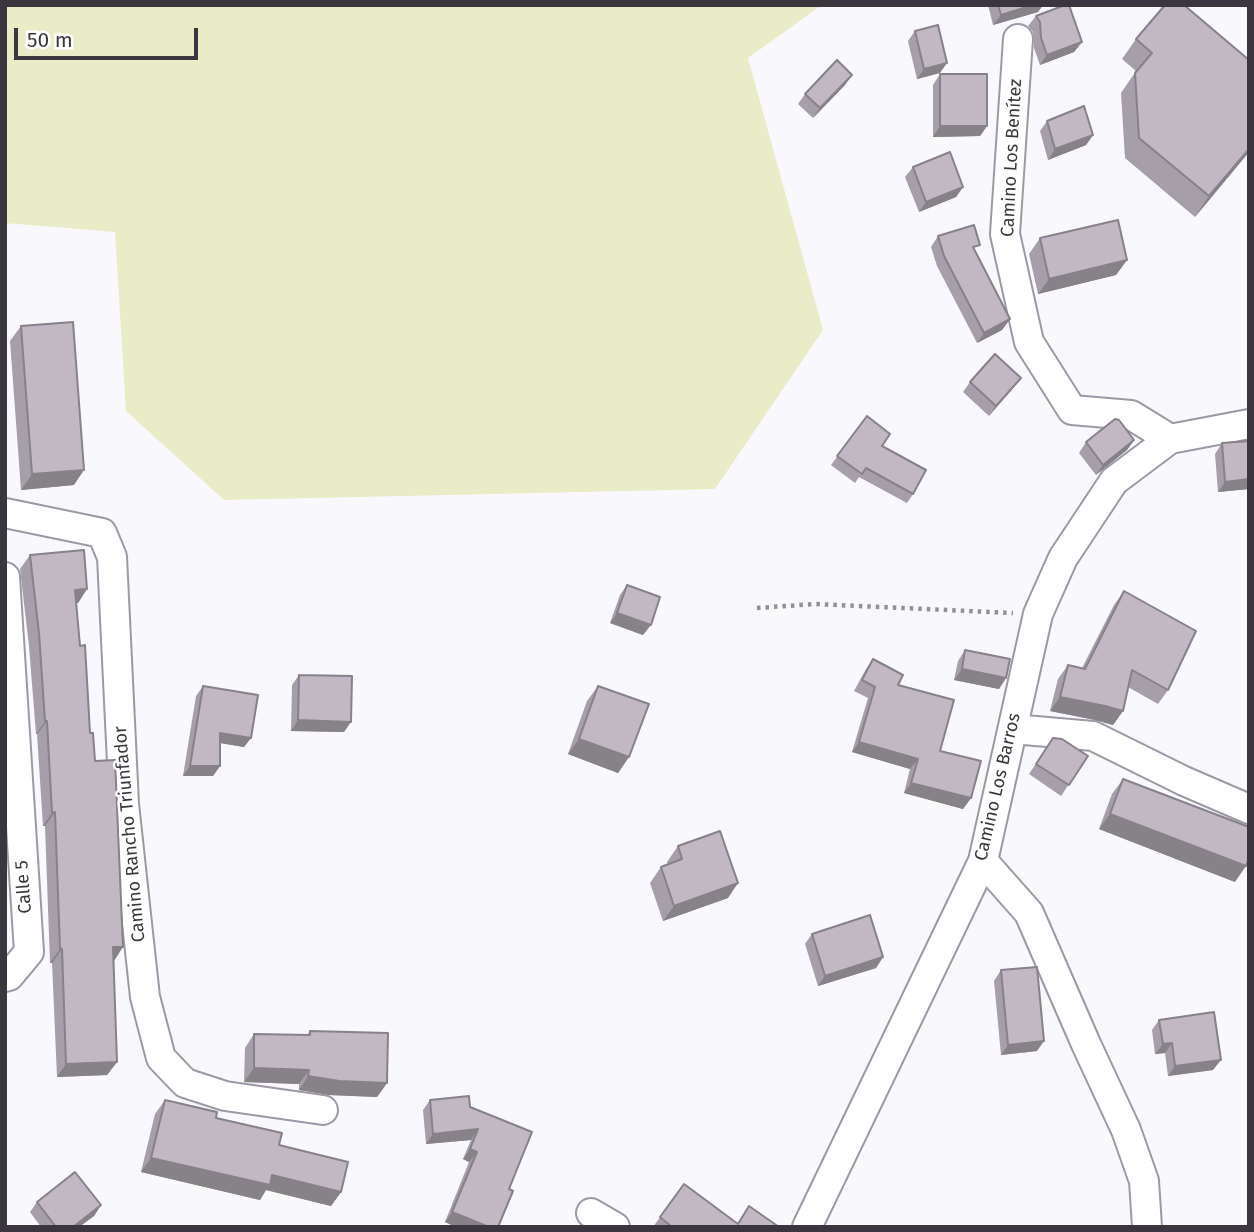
<!DOCTYPE html>
<meta charset="utf-8">
<style>
body{margin:0}
#map{position:relative;width:1254px;height:1232px;overflow:hidden;background:#f9f8fd;font-family:"Fira Sans",sans-serif}
canvas{display:block}
.frame{position:absolute;inset:0;border:7px solid #39373d;pointer-events:none}
.scale{position:absolute;left:14px;top:28px;width:184px;height:32px;box-sizing:border-box;border:4px solid #39373d;border-top:0;padding-left:9px;font-size:21px;line-height:24px;white-space:nowrap;color:#39373d;-webkit-text-stroke:5px #fff;paint-order:stroke}
</style>
<div id="map">
<canvas width="1254" height="1232"></canvas>
<div class="frame"></div>
<div class="scale">50 m</div>
</div>
<script>
const c = document.querySelector('canvas').getContext('2d');
c.lineJoin = 'round';
function fill(path, color) { c.fillStyle = color; c.fill(path, 'evenodd'); }
const toPath = rows => new Path2D(rows.map(r => 'M' + r).join(''));
function strokePath(path, color, width, dash) { c.strokeStyle = color; c.lineWidth = width; c.lineCap = dash ? 'butt' : 'round'; c.setLineDash(dash || []); c.stroke(path); }
function label(font, color, halo, rows, align = 'center') {
  c.font = font + ' "Fira Sans",sans-serif'; c.lineWidth = 5; c.setLineDash([]); c.textBaseline = 'middle'; c.strokeStyle = halo; c.fillStyle = color; for (const [text, x, y, turn = 0] of rows) {
    c.save(); c.translate(x, y); c.rotate((+turn || 0) * Math.PI / 180); c.textAlign = isNaN(turn) ? turn : align; if (halo) c.strokeText(text, 0, 0); c.fillText(text, 0, 0); c.restore();
  }
}
fill(toPath([
 [5,5,822,5,748,58,823,330,715,489,224,500,126,411,115,232,5,223]
]), '#e9ecc6');
const minor = toPath([
 [1018,39,1005,234,1029,342,1072,410,1131,415,1170,439],
 [5,513,102,533,112,557,124,804,145,997,161,1058,185,1083,225,1096,323,1110],
 [5,577,29,952,9,976,5,977],
 [1013,729,1093,736,1184,781,1249,809],
 [983,861,1029,913,1086,1044,1126,1130,1144,1181,1147,1227],
 [591,1213,615,1227],
 [807,1227,983,861,1038,614,1063,558,1114,481,1170,439,1249,424]
]);
strokePath(minor, '#9c99a6', 32);
strokePath(toPath([
 [757,608,815,604,1013,613]
]), '#929096', 4.5, [3.5, 5]);
strokePath(minor, '#fff', 28);
fill(toPath([
 [988,5,1043,5,1038,12,993,25],
 [1165,5,1249,152,1195,217,1125,158,1121,93,1136,71,1122,59,1136,39],
 [1036,16,1082,42,1074,52,1040,65,1034,48,1033,32,1028,26],
 [915,31,940,73,917,79,908,41],
 [940,74,987,126,980,136,933,137,933,85],
 [845,85,813,118,798,104,805,94],
 [1047,121,1093,135,1086,145,1048,160,1040,131],
 [913,167,963,187,956,197,919,212,905,177],
 [938,236,1010,319,1002,330,977,343,937,266,931,247],
 [1040,238,1127,260,1116,275,1038,294,1029,254],
 [21,326,74,485,21,490,10,341],
 [1021,378,1013,388,989,416,963,392,970,382],
 [867,416,882,446,913,494,907,503,859,477,855,483,831,465],
 [1134,440,1127,450,1096,475,1079,453,1086,442],
 [1249,441,1249,489,1218,492,1215,454,1222,443],
 [30,555,87,589,78,603,76,603,90,733,95,761,113,961,117,1062,107,1075,57,1077,52,963,50,963,45,826,43,826,37,734,36,734,29,646,20,569],
 [627,585,643,635,610,623,620,595],
 [1124,591,1168,690,1158,704,1128,687,1123,711,1113,725,1095,720,1050,711,1058,679,1068,665,1082,668,1114,605],
 [965,650,1006,678,999,689,954,680,958,661],
 [873,659,898,685,971,798,963,809,904,793,910,769,852,752,868,698,854,691,866,669],
 [299,675,344,732,291,731,292,685],
 [203,686,251,738,244,747,220,743,220,766,213,776,183,776,196,696],
 [598,686,629,757,618,773,568,754,587,701],
 [1053,738,1088,756,1061,796,1029,774],
 [1123,779,1235,882,1099,829,1112,794],
 [678,846,728,898,663,921,650,883,661,867,668,865,667,862],
 [812,934,883,957,876,968,818,986,805,944],
 [1001,970,1037,1051,1001,1055,994,981],
 [1159,1020,1213,1070,1168,1076,1165,1053,1155,1054,1152,1030],
 [310,1031,387,1083,377,1097,329,1095,299,1090,299,1084,244,1082,245,1048,254,1034,307,1035],
 [165,1100,216,1118,279,1145,341,1192,331,1206,266,1190,260,1200,141,1172,155,1114],
 [430,1100,470,1107,509,1189,498,1227,456,1227,445,1222,469,1162,463,1159,471,1140,426,1144,423,1110],
 [684,1184,737,1224,779,1227,653,1227],
 [37,1202,101,1205,94,1216,79,1227,41,1227,30,1212]
]), '#a69ea8');
fill(toPath([
 [1033,5,1043,5,1038,12,993,25,1001,15],
 [1082,42,1074,52,1040,65,1047,55],
 [947,63,940,73,917,79,924,69],
 [852,75,845,85,813,118,820,108],
 [940,126,987,126,980,136,933,137],
 [1093,135,1086,145,1048,160,1055,149],
 [1249,149,1249,152,1195,217,1209,196],
 [963,187,956,197,919,212,926,202],
 [1127,260,1116,275,1038,294,1049,279],
 [1010,319,1002,330,977,343,984,333],
 [1021,378,1013,388,989,416,996,406],
 [1134,440,1127,450,1096,475,1103,465],
 [84,470,74,485,21,490,32,474],
 [1249,479,1249,489,1218,492,1225,482],
 [87,589,78,603,65,604,75,590],
 [617,613,651,625,643,635,610,623],
 [962,669,1006,678,999,689,954,680],
 [1060,697,1105,706,1123,711,1113,725,1095,720,1050,711],
 [298,720,351,722,344,732,291,731],
 [45,721,47,721,37,734,36,734],
 [220,733,251,738,244,747,214,742],
 [579,739,629,757,618,773,568,754],
 [859,742,918,759,910,769,852,752],
 [190,766,220,766,213,776,183,776],
 [911,783,971,798,963,809,904,793],
 [55,812,45,826,43,826,52,813],
 [1110,814,1246,866,1235,882,1099,829],
 [738,883,728,898,663,921,674,906],
 [113,947,123,947,114,961],
 [60,949,62,949,52,963,50,963],
 [883,957,876,968,818,986,825,976],
 [1044,1041,1037,1051,1001,1055,1008,1045],
 [1172,1043,1165,1053,1155,1054,1163,1044],
 [1221,1060,1213,1070,1168,1076,1175,1066],
 [117,1062,107,1075,57,1077,66,1064],
 [254,1068,309,1070,299,1084,244,1082],
 [308,1076,387,1083,377,1097,329,1095,299,1090],
 [478,1129,471,1140,426,1144,433,1134],
 [470,1149,477,1152,469,1162,463,1159],
 [151,1158,272,1175,341,1192,331,1206,266,1190,260,1200,141,1172],
 [101,1205,94,1216,79,1227,73,1227],
 [452,1212,489,1227,456,1227,445,1222]
]), '#878188');
const building = toPath([
 [998,5,1033,5,1001,15,998,5],
 [1065,5,1069,5,1082,42,1047,55,1041,38,1040,22,1036,16,1065,5],
 [1165,5,1184,5,1249,60,1249,149,1209,196,1139,138,1135,73,1152,53,1136,39,1165,5],
 [938,25,947,63,924,69,915,31,938,25],
 [837,60,852,75,820,108,805,94,837,60],
 [940,74,987,74,987,126,940,126,940,74],
 [1084,106,1093,135,1055,149,1047,121,1084,106],
 [950,152,963,187,926,202,913,167,950,152],
 [1118,220,1127,260,1049,279,1040,238,1118,220],
 [974,225,980,245,973,247,1010,319,984,333,944,256,938,236,974,225],
 [73,322,84,470,32,474,21,326,73,322],
 [995,354,1021,378,996,406,970,382,995,354],
 [867,416,890,434,882,446,926,470,913,494,866,468,862,474,837,456,867,416],
 [1115,419,1119,420,1134,440,1103,465,1086,442,1115,419],
 [1249,441,1249,479,1225,482,1222,443,1249,441],
 [84,550,87,589,75,590,80,646,85,645,90,733,93,733,95,761,115,760,123,947,113,947,117,1062,66,1064,62,949,60,949,55,812,52,813,47,721,45,721,39,633,30,555,84,550],
 [627,585,660,597,651,625,617,613,627,585],
 [1124,591,1196,631,1168,690,1132,670,1123,711,1105,706,1060,697,1068,665,1085,669,1124,591],
 [965,650,1010,659,1006,678,962,669,965,650],
 [873,659,903,675,898,685,954,700,940,751,981,761,971,798,911,783,918,759,859,742,875,687,862,680,873,659],
 [299,675,352,676,351,722,298,720,299,675],
 [203,686,258,695,251,738,220,733,220,766,190,766,203,686],
 [598,686,649,704,629,757,579,739,598,686],
 [1053,738,1062,739,1088,756,1069,785,1036,764,1053,738],
 [1123,779,1249,827,1249,858,1246,866,1110,814,1123,779],
 [720,831,738,883,674,906,661,867,682,859,678,846,720,831],
 [870,915,883,957,825,976,812,934,870,915],
 [1037,967,1044,1041,1008,1045,1001,970,1037,967],
 [1214,1012,1221,1060,1175,1066,1172,1043,1163,1044,1159,1020,1214,1012],
 [310,1031,388,1033,387,1083,339,1081,308,1076,309,1070,254,1068,254,1034,310,1035,310,1031],
 [469,1096,470,1107,532,1132,509,1189,513,1191,498,1227,489,1227,452,1212,477,1152,470,1149,478,1129,433,1134,430,1100,469,1096],
 [165,1100,217,1112,216,1118,282,1133,279,1145,348,1162,341,1192,272,1175,270,1185,151,1158,165,1100],
 [75,1172,101,1205,73,1227,56,1227,37,1202,75,1172],
 [684,1184,738,1224,749,1206,779,1227,672,1227,660,1217,684,1184]
]);
fill(building, '#c1b8c3');
strokePath(building, '#878188', 2);
label('18px', '#39373d', '#fff', [
 ["Camino Los Benítez",1012,158,-87],
 ["Camino Los Barros",998,787,-77],
 ["Camino Rancho Triunfador",130,834,-95],
 ["Calle 5",24,887,-94]
]);
</script>
